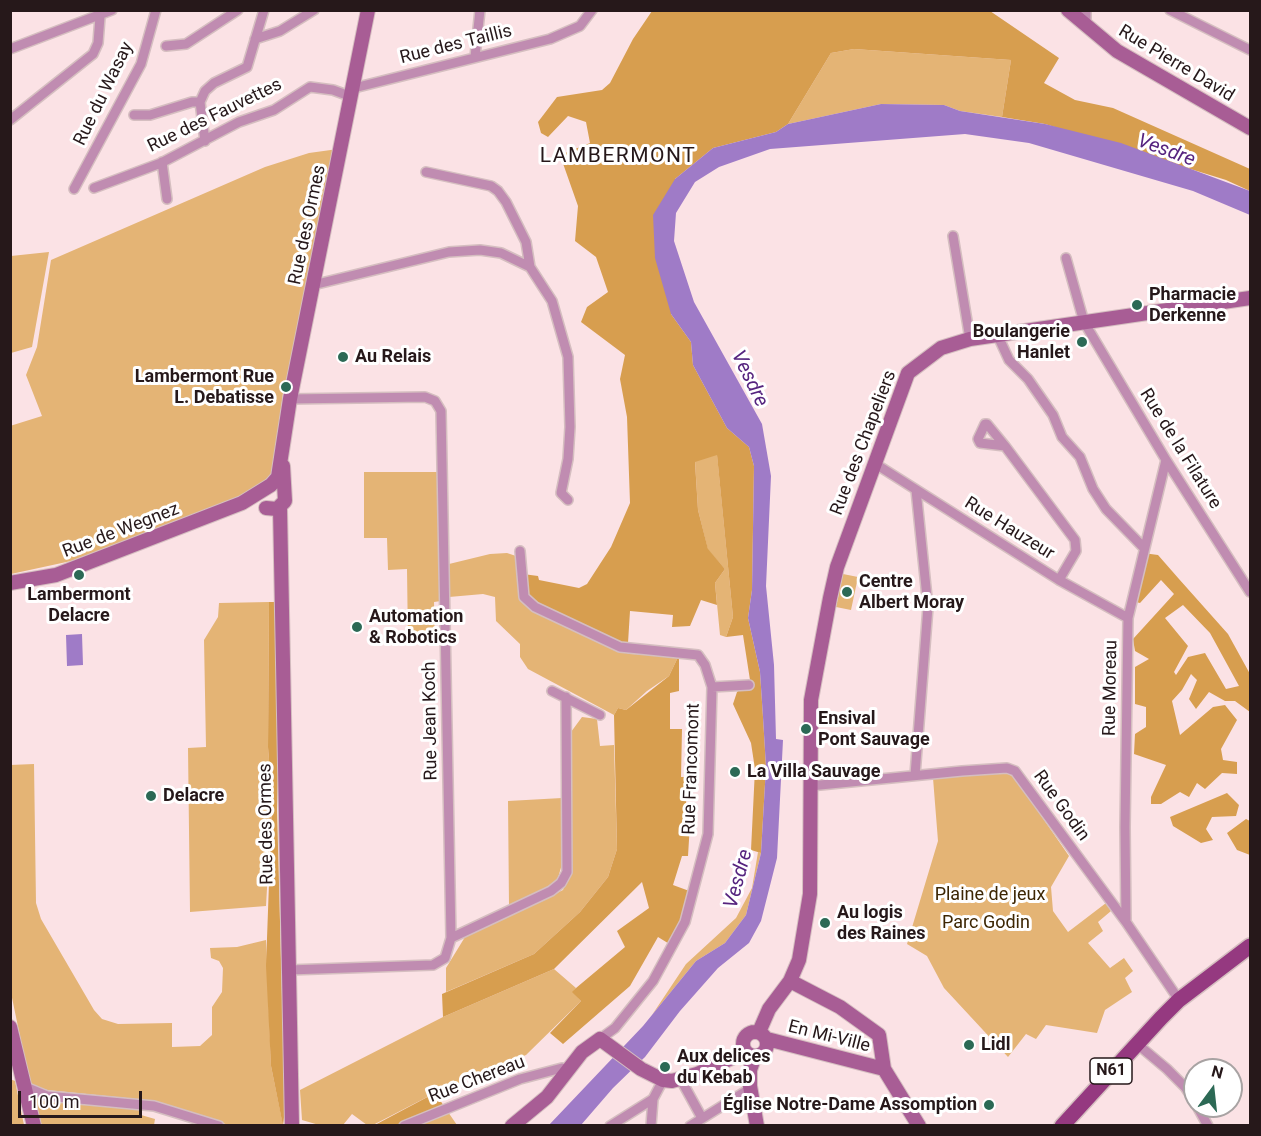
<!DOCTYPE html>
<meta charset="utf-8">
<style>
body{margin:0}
#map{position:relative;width:1261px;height:1136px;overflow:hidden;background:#fbe2e5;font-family:Roboto,sans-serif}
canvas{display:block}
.frame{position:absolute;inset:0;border:12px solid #26181a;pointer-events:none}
.north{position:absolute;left:1183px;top:1058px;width:60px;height:60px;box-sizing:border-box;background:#fff;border:2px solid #a8a3a3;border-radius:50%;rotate:15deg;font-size:16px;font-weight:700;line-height:24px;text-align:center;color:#26181a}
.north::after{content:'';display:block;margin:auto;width:21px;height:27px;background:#2c6955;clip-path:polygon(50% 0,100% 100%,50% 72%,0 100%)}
.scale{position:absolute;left:18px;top:1091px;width:124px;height:27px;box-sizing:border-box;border:3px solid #26181a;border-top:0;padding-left:8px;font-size:18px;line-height:21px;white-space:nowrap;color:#26181a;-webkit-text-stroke:4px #fff;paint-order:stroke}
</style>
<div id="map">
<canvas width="1261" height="1136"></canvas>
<div class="frame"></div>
<div class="north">N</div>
<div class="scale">100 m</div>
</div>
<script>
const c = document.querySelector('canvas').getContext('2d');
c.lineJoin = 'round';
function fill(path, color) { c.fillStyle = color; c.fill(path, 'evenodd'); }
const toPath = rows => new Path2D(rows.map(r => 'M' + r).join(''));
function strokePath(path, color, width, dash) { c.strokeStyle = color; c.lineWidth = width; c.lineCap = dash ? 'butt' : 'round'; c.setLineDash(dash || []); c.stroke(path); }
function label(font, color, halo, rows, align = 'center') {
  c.font = font + ' Roboto,sans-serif'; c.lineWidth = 6; c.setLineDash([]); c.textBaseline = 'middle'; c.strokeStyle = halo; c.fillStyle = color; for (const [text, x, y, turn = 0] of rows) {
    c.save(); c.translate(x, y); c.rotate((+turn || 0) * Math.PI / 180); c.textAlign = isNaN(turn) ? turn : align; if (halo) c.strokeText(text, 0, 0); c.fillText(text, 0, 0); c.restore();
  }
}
fill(toPath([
 [854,49,1011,60,1002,117,960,111,944,105,881,104,788,124,831,53],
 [338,149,298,339,283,393,272,477,249,493,71,561,11,574,10,426,42,416,26,375,37,347,51,260,265,167,309,153],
 [49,252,32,347,11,353,11,256],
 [717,454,733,617,726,637,720,635,715,583,725,569,708,550,698,510,695,461],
 [364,472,440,472,441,601,434,602,435,644,408,644,407,569,388,570,387,538,364,538],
 [507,553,519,557,520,594,629,654,679,655,669,676,647,691,626,710,618,708,614,715,528,669,520,657,520,644,496,621,495,597,483,594,449,597,449,564,490,554],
 [843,574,858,577,851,610,836,607],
 [269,602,268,747,272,800,266,906,190,912,188,748,206,747,204,640,218,617,219,603],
 [582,717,597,719,600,746,614,745,617,849,608,877,580,912,534,954,446,992,446,968,465,937,563,890,571,870,571,732],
 [34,764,36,903,41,919,94,1010,102,1019,118,1024,172,1023,172,1047,200,1046,212,1035,212,1007,222,992,223,968,219,961,211,958,210,948,237,947,266,940,271,1066,283,1125,229,1125,136,1099,47,1090,30,1084,11,993,10,765],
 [1005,772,1015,778,1069,856,1051,887,1053,911,1068,932,1106,903,1111,911,1098,922,1103,931,1088,943,1110,968,1124,958,1133,971,1125,978,1132,992,1105,1010,1097,1033,1046,1025,1036,1039,1026,1034,1008,1057,944,988,927,956,907,944,938,841,933,778],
 [562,798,562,864,558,878,550,888,509,906,508,801],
 [758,852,761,853,746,915,725,943,696,961,652,1015,686,964,736,918,752,888],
 [554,969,576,988,573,992,581,1001,526,1055,435,1093,373,1125,367,1125,352,1114,343,1125,319,1125,302,1120,300,1090,443,1017],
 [10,1079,15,1081,24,1125,11,1125],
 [34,1095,142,1107,141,1115,155,1119,154,1125,42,1125,37,1117],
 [448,1112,457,1125,410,1126]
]), '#e4b475');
fill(toPath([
 [652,11,990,11,1059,58,1044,83,1075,100,1113,108,1250,169,1250,191,1226,180,1045,124,1002,117,1011,60,854,49,831,53,788,124,776,132,713,148,675,179,671,314,691,342,693,365,727,428,749,447,754,466,752,590,748,618,760,672,763,717,766,767,761,853,751,850,755,769,751,743,733,704,737,692,750,680,743,635,726,637,733,617,717,455,695,462,698,510,708,549,725,569,715,583,717,605,701,600,690,626,672,627,673,615,630,611,628,643,619,646,555,617,526,596,523,574,538,576,539,580,579,588,587,584,611,547,630,503,627,417,620,379,625,355,581,322,587,307,608,292,596,257,575,241,578,206,560,155,590,143,586,122,568,116,548,137,541,133,538,122,557,97,602,90,610,83,633,39],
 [1143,553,1158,555,1179,579,1228,634,1250,674,1250,712,1235,701,1225,701,1209,692,1196,709,1189,699,1197,680,1191,674,1182,690,1172,701,1180,735,1213,707,1225,705,1237,720,1221,749,1223,760,1237,762,1237,774,1222,773,1205,789,1197,783,1189,797,1180,792,1161,804,1151,804,1151,797,1166,765,1134,754,1135,734,1146,727,1146,707,1135,704,1135,667,1149,659,1135,651,1133,639,1174,594,1161,580,1140,603,1132,601],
 [1183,605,1210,633,1239,686,1226,689,1205,653,1188,657,1176,675,1174,672,1188,646,1165,618],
 [269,602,277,602,279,738,277,809,285,1109,283,1126,271,1066,266,966,272,800,268,747],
 [679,655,679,691,670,693,670,729,682,729,681,777,687,777,686,806,691,807,688,856,682,856,673,885,692,892,671,945,658,937,630,986,563,1044,550,1033,581,1001,572,992,576,988,625,947,617,931,649,908,642,882,554,969,443,1017,442,994,534,954,580,912,608,877,617,849,614,715,618,708,626,710,669,676],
 [1227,793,1239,805,1236,816,1212,817,1206,829,1213,840,1201,843,1173,826,1170,817],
 [1246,819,1250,821,1250,855,1237,850,1227,833],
 [435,1093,444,1106,396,1125,373,1126]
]), '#d79e4f');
fill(toPath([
 [881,104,944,105,960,111,1045,124,1121,143,1250,191,1250,215,1193,191,1029,143,965,134,770,149,719,167,695,182,676,213,674,241,694,302,762,424,771,476,766,586,774,665,776,739,783,740,777,858,761,921,749,943,718,968,680,1011,645,1057,613,1088,581,1125,548,1126,643,1026,696,961,725,943,746,915,761,853,766,767,763,717,760,672,748,618,752,590,754,466,749,447,727,428,693,365,691,342,671,314,655,258,653,215,675,179,713,148,776,132,788,124],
 [82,634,83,665,67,666,66,635]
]), '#9f7bc7');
const street = toPath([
 [1170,10,1250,50],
 [1086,27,1086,10],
 [255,39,280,31,314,10],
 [166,46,186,44,238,10],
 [10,49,112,10],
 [475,57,480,10],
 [354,88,550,39,580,26,592,10],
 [134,115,150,115,192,102,200,102],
 [10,120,93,54,98,43,100,17],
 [205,141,200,102,205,91,214,83,247,67,264,10],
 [162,162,167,199],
 [426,172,491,186,498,191,506,202,526,242,530,267],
 [94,188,161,163,239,122,274,110,310,87,333,90,352,97],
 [74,189,141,64,156,10],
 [953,236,970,339],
 [1066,258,1084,322,1166,460,1250,592],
 [313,285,449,252,480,250,501,253,530,267,552,301,568,357,570,427,568,459,561,493,568,500],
 [997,334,1009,360,1028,379,1053,415,1062,437,1080,457,1093,489,1106,509,1144,548],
 [1005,446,980,443,978,439,985,424,987,424,1005,446,1075,540,1076,551,1059,580],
 [874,463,1059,580,1128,618],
 [520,551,524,597,535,607,620,647,698,655,705,665,712,687,708,834,685,922,653,981,615,1028,600,1039],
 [712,687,749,685],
 [552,691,600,715],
 [915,775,928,607,916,490],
 [810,786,962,771,1007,768,1015,771,1126,922,1179,1000],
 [1126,922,1125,827,1128,618,1166,460],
 [451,938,551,891,561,883,567,872,566,697],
 [289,970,433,965,445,958,451,938,441,411,435,401,425,397,290,399],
 [1136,1043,1167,1069,1185,1087,1195,1102],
 [680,1078,702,1118],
 [23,1086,47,1096,154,1106,219,1126],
 [1197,1106,1208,1126],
 [404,1126,520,1079,562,1068],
 [610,1126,653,1099],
 [651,1126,653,1099,663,1080],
 [690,1126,751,1088]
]);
const secondary = toPath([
 [1068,10,1117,51,1250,128],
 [266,508,277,509,285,501,283,466],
 [280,508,292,1126],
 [10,583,56,575,242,503,271,485,278,477,290,399,368,10],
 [790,981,840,1007,879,1035,884,1069,919,1126],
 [10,1027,34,1126],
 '743 1044a12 12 0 1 1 24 0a12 12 0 1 1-24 0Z',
 [759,1032,769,1009,790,981,799,960,810,894,811,700,830,598,837,567,908,373,941,348,970,339,1250,298],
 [767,1039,884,1069],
 [755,1056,750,1070,750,1086,757,1126],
 [512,1126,547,1097,582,1052,600,1039,641,1069,663,1080,672,1081,697,1074,745,1052]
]);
const primary = toPath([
 [1062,1126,1161,1018,1179,1000,1250,946]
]);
strokePath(street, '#d5bec0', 12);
strokePath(secondary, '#d5bec0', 16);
strokePath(primary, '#d5bec0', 18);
strokePath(street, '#c08cb1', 9);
strokePath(secondary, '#a85d95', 14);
strokePath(primary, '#953980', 15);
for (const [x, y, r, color] of [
 [1137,305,6,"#2c6955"],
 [1082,342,6,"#2c6955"],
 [343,357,6,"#2c6955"],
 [286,387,6,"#2c6955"],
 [79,575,6,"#2c6955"],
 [847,592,6,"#2c6955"],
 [357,627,6,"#2c6955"],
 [806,729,6,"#2c6955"],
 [735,772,6,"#2c6955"],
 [151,796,6,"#2c6955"],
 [825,923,6,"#2c6955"],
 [969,1045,6,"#2c6955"],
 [665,1067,6,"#2c6955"],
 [989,1105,6,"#2c6955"]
]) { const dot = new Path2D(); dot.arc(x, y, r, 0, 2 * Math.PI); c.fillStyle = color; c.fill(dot); strokePath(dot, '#fff', 2); }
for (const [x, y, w] of [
 [1111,1071,42]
]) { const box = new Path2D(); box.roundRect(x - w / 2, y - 13, w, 26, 4.5); c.fillStyle = '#fff'; c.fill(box); strokePath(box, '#26181a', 1.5); }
label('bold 16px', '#26181a', null, [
 ["N61",1111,1071]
]);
label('18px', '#26181a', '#fff', [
 ["Rue des Taillis",456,45,-14],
 ["Rue Pierre David",1176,64,31],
 ["Rue du Wasay",104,94,-64],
 ["Rue des Fauvettes",215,116,-26],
 ["Rue des Ormes",308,225,-78],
 ["Rue des Chapeliers",864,443,-69],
 ["Rue de la Filature",1180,449,58],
 ["Rue Hauzeur",1009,529,32],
 ["Rue de Wegnez",121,531,-21],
 ["Rue Moreau",1111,688,-89],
 ["Rue Jean Koch",431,721,-91],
 ["Rue Francomont",692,769,-88],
 ["Rue Godin",1061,806,54],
 ["Rue des Ormes",267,824,-91],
 ["En Mi-Ville",829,1037,14],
 ["Rue Chereau",477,1080,-21]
]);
label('bold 18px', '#26181a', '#fff', [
 ["Pharmacie",1149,295],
 ["Derkenne",1149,316],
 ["Boulangerie",1070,332,"right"],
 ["Hanlet",1070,353,"right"],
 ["Au Relais",355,357],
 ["Lambermont Rue",274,377,"right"],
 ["L. Debatisse",274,398,"right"],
 ["Centre",859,582],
 ["Albert Moray",859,603],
 ["Lambermont",79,595,"center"],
 ["Delacre",79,616,"center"],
 ["Automation",369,617],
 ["& Robotics",369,638],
 ["Ensival",818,719],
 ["Pont Sauvage",818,740],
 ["La Villa Sauvage",747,772],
 ["Delacre",163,796],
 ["Au logis",837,913],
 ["des Raines",837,934],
 ["Lidl",981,1045],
 ["Aux delices",677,1057],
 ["du Kebab",677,1078],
 ["Église Notre-Dame Assomption",977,1105,"right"]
], 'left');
label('18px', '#3d2603', '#fff', [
 ["Plaine de jeux",990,895],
 ["Parc Godin",986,923]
]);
label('italic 20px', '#56247f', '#fff', [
 ["Vesdre",1166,151,20],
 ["Vesdre",749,379,64],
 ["Vesdre",739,879,-75]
]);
c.letterSpacing = '1.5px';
label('21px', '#26181a', '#fff', [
 ["LAMBERMONT",618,157]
]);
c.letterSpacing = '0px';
</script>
